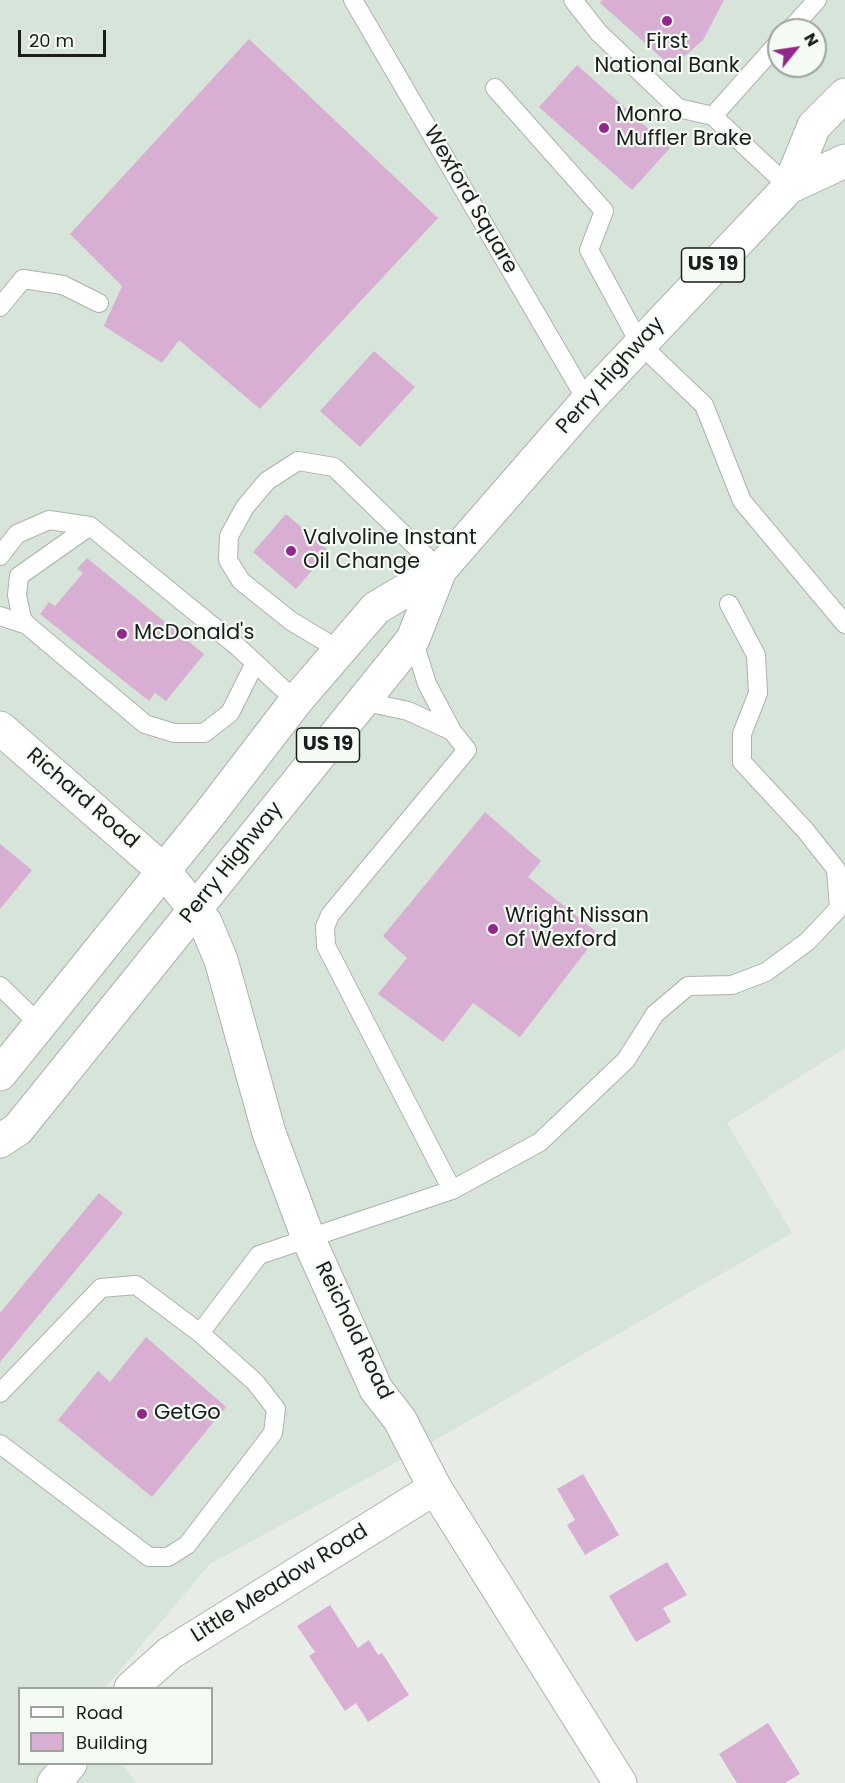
<!DOCTYPE html>
<style>
body{margin:0}
#map{position:relative;width:845px;height:1783px;overflow:hidden;background:#e7ece7;font-family:Poppins,sans-serif}
canvas{display:block}
.legend{position:absolute;left:18px;top:1687px;width:195px;height:78px;box-sizing:border-box;background:#f4faf4;border:2px solid #9da29d;margin:0;padding:8px 10px;list-style:none;font-size:18px;color:#1b1d1b}
.legend li{display:flex;align-items:center;gap:12px;height:30px}
.legend b{width:30px;border:2px solid #9da29d}
.north{position:absolute;left:767px;top:18px;width:60px;height:60px;box-sizing:border-box;background:#f4faf4;border:2px solid #9da29d;border-radius:50%;rotate:60deg;font-size:16px;font-weight:700;line-height:24px;text-align:center;color:#1b1d1b}
.north::after{content:'';display:block;margin:auto;width:21px;height:27px;background:#92288b;clip-path:polygon(50% 0,100% 100%,50% 72%,0 100%)}
.scale{position:absolute;left:18px;top:30px;width:88px;height:27px;box-sizing:border-box;border:3px solid #1b1d1b;border-top:0;padding-left:8px;font-size:18px;line-height:21px;white-space:nowrap;color:#1b1d1b;-webkit-text-stroke:4px #f4faf4;paint-order:stroke}
</style>
<div id="map">
<canvas width="845" height="1783"></canvas>
<ul class="legend">
<li><b style="height:8px;background:#fff"></b>Road</li>
<li><b style="height:16px;background:#d8afd2"></b>Building</li>
</ul>
<div class="north">N</div>
<div class="scale">20 m</div>
</div>
<script>
const c = document.querySelector('canvas').getContext('2d');
c.lineJoin = 'round';
function fill(path, color) { c.fillStyle = color; c.fill(path, 'evenodd'); }
const toPath = rows => new Path2D(rows.map(r => 'M' + r).join(''));
function strokePath(path, color, width, dash) { c.strokeStyle = color; c.lineWidth = width; c.lineCap = dash ? 'butt' : 'round'; c.setLineDash(dash || []); c.stroke(path); }
function label(font, color, halo, rows, align = 'center') {
  c.font = font + ' Poppins,sans-serif'; c.lineWidth = 4.5; c.setLineDash([]); c.textBaseline = 'middle'; c.strokeStyle = halo; c.fillStyle = color; for (const [text, x, y, turn = 0] of rows) {
    c.save(); c.translate(x, y); c.rotate((+turn || 0) * Math.PI / 180); c.textAlign = isNaN(turn) ? turn : align; if (halo) c.strokeText(text, 0, 0); c.fillText(text, 0, 0); c.restore();
  }
}
fill(toPath([
 [0,0,845,0,845,1048,727,1123,792,1233,415,1452,210,1564,105,1688,20,1688,20,1764,122,1764,136,1783,0,1783],
 [779,30,815,30,815,66,779,66]
]), '#d7e4d9');
fill(toPath([
 [602,0,724,0,703,40,672,67,600,3],
 [249,39,438,218,260,409,179,340,162,363,104,326,122,286,70,234],
 [577,65,670,148,632,190,539,107],
 [374,351,415,387,360,447,320,411],
 [286,514,329,551,296,589,253,552],
 [87,558,204,654,166,701,155,693,149,701,40,614,49,602,55,606,83,573,77,569],
 [485,812,541,861,528,877,599,934,520,1037,473,1003,443,1042,378,994,407,958,383,936],
 [0,844,32,870,0,909],
 [99,1193,123,1213,0,1362,0,1313],
 [146,1337,226,1407,152,1497,58,1420,98,1371,110,1382],
 [583,1474,619,1535,585,1555,567,1525,575,1520,557,1489],
 [667,1562,687,1595,663,1608,671,1622,636,1642,609,1596],
 [330,1605,358,1648,369,1640,378,1655,382,1653,409,1695,368,1722,356,1703,345,1711,309,1656,315,1652,297,1626],
 [768,1723,800,1774,785,1783,737,1783,719,1754]
]), '#d8afd2');
const service = toPath([
 [353,0,587,401],
 [573,0,599,33,678,108,713,116,789,187],
 [790,30,817,0],
 [495,88,604,211,589,250,640,344,704,405,742,501,845,624],
 [713,116,779,42],
 [0,307,23,279,63,285,99,303],
 [0,556,17,534,49,520,90,526,237,646,296,701],
 [0,616,27,625,145,724,174,733,204,733,230,713,254,665],
 [27,625,22,619,17,595,19,576,90,526],
 [413,639,427,684,452,731,467,750,330,915,325,927,326,946,452,1190],
 [341,651,291,621,241,581,228,560,229,536,245,507,267,481,298,461,334,467,440,570],
 [362,701,408,711,452,731],
 [0,986,40,1025],
 [0,1393,101,1288,136,1285,200,1333,259,1255,452,1190,540,1142,626,1060,655,1014,688,986,732,985,766,972,808,941,839,908,836,869,805,830,742,762,742,734,758,693,756,655,729,604],
 [0,1444,149,1557,168,1557,187,1545,273,1433,276,1409,255,1382,200,1333]
]);
const minor = toPath([
 [131,1688,170,1653,435,1488],
 [54,1783,70,1764]
]);
const tertiary = toPath([
 [0,728,164,871,205,922,221,960,269,1133,309,1240,376,1389,400,1420,435,1488,620,1783]
]);
const trunk = toPath([
 [789,187,814,126,845,95],
 [0,1074,211,812,296,701,376,608,440,570,587,401,789,187,845,161],
 [0,1141,18,1129,413,639,440,570]
]);
strokePath(service, '#adb2ad', 20);
strokePath(minor, '#adb2ad', 35);
strokePath(tertiary, '#adb2ad', 35);
strokePath(trunk, '#adb2ad', 35);
strokePath(service, '#fff', 18);
strokePath(minor, '#fff', 33);
strokePath(tertiary, '#fff', 33);
strokePath(trunk, '#fff', 33);
for (const [x, y, r, color] of [
 [667,21,6,"#92288b"],
 [604,128,6,"#92288b"],
 [291,551,6,"#92288b"],
 [122,634,6,"#92288b"],
 [493,929,6,"#92288b"],
 [142,1414,6,"#92288b"]
]) { const dot = new Path2D(); dot.arc(x, y, r, 0, 2 * Math.PI); c.fillStyle = color; c.fill(dot); strokePath(dot, '#f4faf4', 2); }
for (const [x, y, w] of [
 [713,265,63],
 [328,745,63]
]) { const box = new Path2D(); box.roundRect(x - w / 2, y - 17, w, 34, 4.5); c.fillStyle = '#f4faf4'; c.fill(box); strokePath(box, '#1b1d1b', 1.5); }
label('bold 20px', '#1b1d1b', null, [
 ["US 19",713,265],
 ["US 19",328,745]
]);
label('21px', '#1b1d1b', '#f4faf4', [
 ["First",667,43,"center"],
 ["National Bank",667,67,"center"],
 ["Monro",616,116],
 ["Muffler Brake",616,140],
 ["Valvoline Instant",303,539],
 ["Oil Change",303,563],
 ["McDonald's",134,634],
 ["Wright Nissan",505,917],
 ["of Wexford",505,941],
 ["GetGo",154,1414]
], 'left');
label('21px', '#1b1d1b', '#f4faf4', [
 ["Wexford Square",470,200,60],
 ["Perry Highway",611,376,-48],
 ["Richard Road",82,799,41],
 ["Perry Highway",232,863,-51],
 ["Reichold Road",353,1331,64],
 ["Little Meadow Road",280,1584,-32]
]);
</script>
